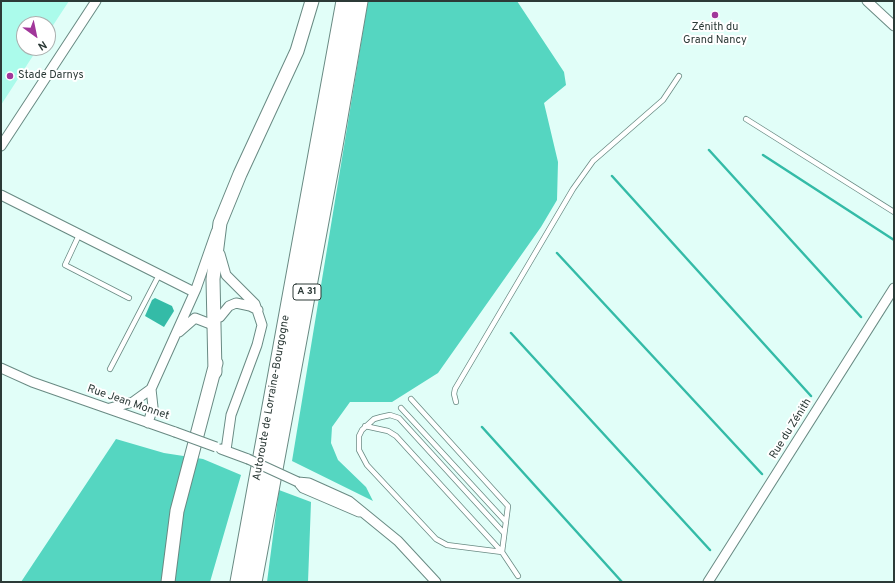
<!DOCTYPE html>
<meta charset="utf-8">
<style>
body{margin:0}
#map{position:relative;width:895px;height:583px;overflow:hidden;background:#e1fef8;font-family:Overpass,sans-serif}
canvas{display:block}
.frame{position:absolute;inset:0;border:2px solid #2c3a37;pointer-events:none}
.north{position:absolute;left:16px;top:16px;width:40px;height:40px;box-sizing:border-box;background:#fff;border:1px solid #abb0af;border-radius:50%;rotate:147deg;font-size:11px;font-weight:700;line-height:16px;text-align:center;color:#2c3a37}
.north::after{content:'';display:block;margin:auto;width:14px;height:18px;background:#a1379a;clip-path:polygon(50% 0,100% 100%,50% 72%,0 100%)}
</style>
<div id="map">
<canvas width="895" height="583"></canvas>
<div class="frame"></div>
<div class="north">N</div>
</div>
<script>
const c = document.querySelector('canvas').getContext('2d');
c.lineJoin = 'round';
function fill(path, color) { c.fillStyle = color; c.fill(path, 'evenodd'); }
const toPath = rows => new Path2D(rows.map(r => 'M' + r).join(''));
function strokePath(path, color, width, dash) { c.strokeStyle = color; c.lineWidth = width; c.lineCap = dash ? 'butt' : 'round'; c.setLineDash(dash || []); c.stroke(path); }
function label(font, color, halo, rows, align = 'center') {
  c.font = font + ' Overpass,sans-serif'; c.lineWidth = 4; c.setLineDash([]); c.textBaseline = 'middle'; c.strokeStyle = halo; c.fillStyle = color; for (const [text, x, y, turn = 0] of rows) {
    c.save(); c.translate(x, y); c.rotate((+turn || 0) * Math.PI / 180); c.textAlign = isNaN(turn) ? turn : align; if (halo) c.strokeText(text, 0, 0); c.fillText(text, 0, 0); c.restore();
  }
}
fill(toPath([
 [1,1,69,1,48,33,48,24,24,24,24,48,38,48,1,105]
]), '#abfbeb');
fill(toPath([
 [368,1,517,1,564,72,566,85,544,103,558,162,557,200,541,227,438,373,392,402,350,402,332,427,331,443,338,460,366,487,373,501,292,461],
 [116,439,164,453,203,459,241,475,210,582,21,582],
 [279,490,311,502,308,582,267,582]
]), '#55d6c1');
fill(toPath([
 [155,298,172,306,174,311,164,327,145,316,152,300]
]), '#34bba7');
strokePath(toPath([
 [709,150,861,317],
 [763,155,894,240],
 [612,176,811,396],
 [557,253,762,474],
 [511,333,710,550],
 [482,427,622,582]
]), '#34bba7', 2.5);
const lane = toPath([
 [746,119,894,212],
 [79,235,65,265,129,298],
 [110,369,159,275],
 [411,399,508,506,502,552,518,576],
 [456,402,454,394,455,389,573,189,593,161,663,100,679,76],
 [401,408,505,521],
 [365,426,388,431,396,436,502,552],
 [502,552,447,545,436,539,367,465,359,450,359,436,362,430,374,419,381,417,390,415,399,418,503,532]
]);
const street = toPath([
 [867,1,894,26],
 [1,146,96,1],
 [1,195,194,292],
 [220,254,226,275,255,304,262,325,257,345,231,415,226,450],
 [220,317,229,306,236,303,250,306,258,310],
 [179,332,195,318,213,325],
 [1,368,32,382,175,432],
 [110,408,133,402,151,389],
 [148,423,153,407,151,389,196,289,216,232],
 [221,449,248,459],
 [298,482,309,483,349,501,398,541,436,582],
 [298,482,303,488,359,512],
 [708,582,894,288]
]);
const secondary = toPath([
 [215,372,213,279,220,223,240,174,297,51,312,1],
 [168,582,177,511,216,363]
]);
const highway = toPath([
 [239,582,345,1],
 [253,582,334,146,359,1]
]);
strokePath(lane, '#698a83', 6);
strokePath(street, '#698a83', 11);
strokePath(secondary, '#698a83', 15);
strokePath(highway, '#698a83', 19);
strokePath(lane, '#fff', 4.5);
strokePath(street, '#fff', 9);
strokePath(secondary, '#fff', 13);
strokePath(highway, '#fff', 17);
const streetBridge = toPath([
 [175,432,216,447],
 [248,459,298,482]
]);
strokePath(streetBridge, '#698a83', 11, []);
strokePath(streetBridge, '#fff', 9);
for (const [x, y, r, color] of [
 [715,15,4,"#a1379a"],
 [10,76,4,"#a1379a"]
]) { const dot = new Path2D(); dot.arc(x, y, r, 0, 2 * Math.PI); c.fillStyle = color; c.fill(dot); strokePath(dot, '#fff', 1.5); }
for (const [x, y, w] of [
 [307,292,28]
]) { const box = new Path2D(); box.roundRect(x - w / 2, y - 8, w, 16, 3); c.fillStyle = '#fff'; c.fill(box); strokePath(box, '#2c3a37', 1); }
label('bold 10px', '#2c3a37', null, [
 ["A 31",307,292]
]);
label('11px', '#2c3a37', '#fff', [
 ["Zénith du",715,28],
 ["Grand Nancy",715,41],
 ["Stade Darnys",18,76,"left"]
]);
label('11px', '#2c3a37', '#fff', [
 ["Autoroute de Lorraine-Bourgogne",272,398,-80],
 ["Rue Jean Monnet",128,403,19],
 ["Rue du Zénith",791,429,-58]
]);
</script>
